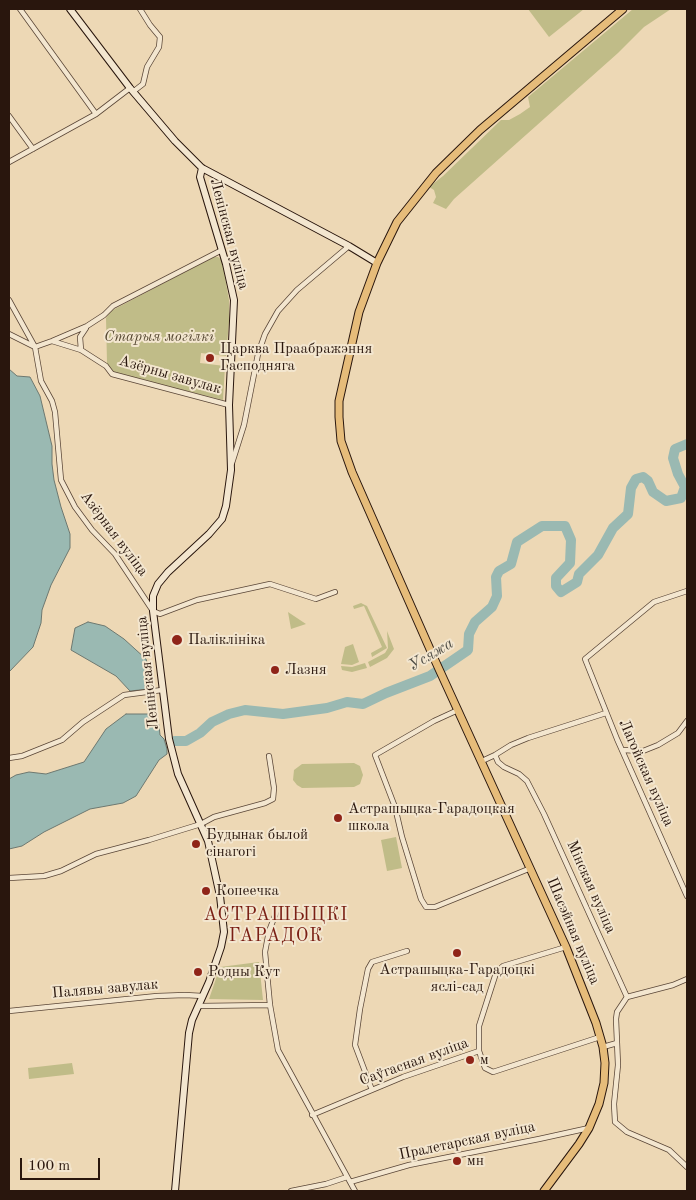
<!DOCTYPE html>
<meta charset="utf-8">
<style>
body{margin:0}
#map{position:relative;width:696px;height:1200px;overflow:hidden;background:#edd8b5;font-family:"Old Standard TT",serif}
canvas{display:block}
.frame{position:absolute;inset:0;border:10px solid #29160d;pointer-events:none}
.scale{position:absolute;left:20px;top:1158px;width:80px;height:22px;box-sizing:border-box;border:2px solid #29160d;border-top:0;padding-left:6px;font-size:15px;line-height:18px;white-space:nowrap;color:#29160d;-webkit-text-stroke:4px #f3e6cf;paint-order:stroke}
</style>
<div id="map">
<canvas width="696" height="1200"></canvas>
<div class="frame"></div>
<div class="scale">100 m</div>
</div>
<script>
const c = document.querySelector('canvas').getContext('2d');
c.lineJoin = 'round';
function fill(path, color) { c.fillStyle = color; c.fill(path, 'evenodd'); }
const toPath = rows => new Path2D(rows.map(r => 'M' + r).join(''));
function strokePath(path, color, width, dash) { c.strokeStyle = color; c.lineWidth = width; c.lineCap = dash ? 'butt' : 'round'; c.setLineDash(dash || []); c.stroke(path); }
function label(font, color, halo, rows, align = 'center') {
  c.font = font + ' "Old Standard TT",serif'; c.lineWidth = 4; c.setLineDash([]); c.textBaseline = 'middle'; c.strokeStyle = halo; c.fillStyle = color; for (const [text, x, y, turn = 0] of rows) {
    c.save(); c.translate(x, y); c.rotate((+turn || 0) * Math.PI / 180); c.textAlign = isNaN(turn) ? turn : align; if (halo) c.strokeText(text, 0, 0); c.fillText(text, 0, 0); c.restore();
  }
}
fill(toPath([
 [528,9,584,9,549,37],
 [633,9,671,9,644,27,618,53,454,199,446,209,433,203,436,197,434,190,429,187,443,176,501,120,509,120,520,114,530,107,528,97],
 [213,257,218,257,222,260,229,300,229,322,226,356,201,353,200,363,225,366,223,400,113,373,109,369,107,363,106,318,111,311],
 [361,603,367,606,387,648,372,657,371,653,382,647,364,606,354,609,353,606],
 [288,612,306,624,291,629],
 [387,631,394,649,387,658,370,667,368,662,385,653,388,648],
 [353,644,359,662,352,665,341,664,345,647],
 [365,663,367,668,352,672,342,670,341,666,352,667],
 [354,763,360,766,363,775,360,784,354,787,302,788,297,785,293,780,294,770,302,764],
 [396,837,402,868,387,871,381,840],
 [259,962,263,1000,209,999,220,967],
 [72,1063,74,1074,29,1079,28,1068]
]), '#c0bc88');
const water = toPath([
 [9,365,9,369,17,376,30,377,40,396,52,446,52,464,54,480,61,507,70,534,70,548,51,585,42,610,41,623,33,647,9,672,9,365],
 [88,622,105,626,124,639,146,659,150,673,149,689,130,691,116,676,71,650,75,628,88,622],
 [126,714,152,714,159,725,160,735,164,739,167,749,167,754,159,760,136,796,123,803,90,809,44,832,22,846,9,849,9,779,16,775,29,772,46,774,84,762,106,729,126,714]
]);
fill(water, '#9ab9b2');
strokePath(water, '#6d7870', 1);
strokePath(toPath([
 [175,741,186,741,200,733,212,722,229,714,245,710,283,714,327,708,347,702,363,704,386,693,430,676,468,650,469,634,475,622,492,607,497,596,496,577,499,571,511,564,517,542,542,526,565,526,571,540,570,563,556,578,556,586,561,592,577,582,579,574,598,555,613,528,628,514,631,488,636,479,643,477,648,481,653,492,666,501,681,498,685,487,678,474,673,458,675,449,687,444]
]), '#9ab9b2', 10);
const street = toPath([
 [20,9,96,114],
 [134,91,143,84,147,67,159,47,160,37,150,25,140,9],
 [9,116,33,149],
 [9,162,96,114,130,88],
 [9,300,35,347,41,381,52,401,55,412,61,480,75,507,92,530,115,554,153,611,160,614,197,600,270,584,316,599,335,592],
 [9,334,35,347,52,341,87,326,104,315,113,306,222,250],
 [52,341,81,350,106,366,112,374,229,405],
 [81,350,80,337,86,328],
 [232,463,244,425,258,354,265,334,278,311,297,290,349,246],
 [687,591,654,602,585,659,617,739,687,896],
 [458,710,434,721,375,755,395,807,402,837,421,899,426,907,435,907,531,868],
 [622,750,643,751,658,745,678,733,687,721],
 [495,755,498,762,504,767,519,774,527,781,544,814,627,997],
 [9,758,22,756,62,740,83,722,124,695,162,690],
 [482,761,495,755,511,745,528,738,606,713],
 [9,878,44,876,61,871,96,854,149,840,201,824,214,817,265,803,273,799,274,788,269,756],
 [278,908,269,931,265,952,270,1005,278,1050,355,1191],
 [627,997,617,1012,616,1019,618,1065,614,1104,615,1122,627,1132,669,1150,687,1167],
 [627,997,673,985,687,979],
 [199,1006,270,1005],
 [9,1011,157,996,185,995,203,996],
 [603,1047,617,1043],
 [479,1051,479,1026,496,973,503,966,566,947],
 [372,1090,355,1045,360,1009,368,969,372,962,407,951],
 [312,1115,403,1077,479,1051,485,1068,493,1072,600,1037],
 [350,1182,409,1165,539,1139,589,1128],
 [291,1191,326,1184,347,1177]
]);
const secondary = toPath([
 [70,9,130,88,175,141,202,168,349,246,377,263],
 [175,1191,189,1033,192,1020,209,982,221,947,224,932,220,896,208,841,178,774,169,739,153,611,153,596,158,584,168,572,209,534,222,519,226,506,231,470,229,405,234,300,226,264,200,177,202,168]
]);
const primary = toPath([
 [544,1191,579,1144,589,1128,599,1104,604,1083,605,1063,603,1047,596,1023,566,947,433,656,352,472,341,441,339,417,339,401,359,312,377,263,397,222,436,173,480,130,623,9]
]);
strokePath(street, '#5a4637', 6);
strokePath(secondary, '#29160d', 8);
strokePath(primary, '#29160d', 9);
strokePath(street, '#f3e6cf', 4.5);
strokePath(secondary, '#f3e6cf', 6);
strokePath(primary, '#e6bc7a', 7);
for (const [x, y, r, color] of [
 [210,358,5,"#8f2418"],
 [177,640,6,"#8f2418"],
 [275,670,5,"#8f2418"],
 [338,818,5,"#8f2418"],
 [196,844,5,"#8f2418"],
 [206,891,5,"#8f2418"],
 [457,953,5,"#8f2418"],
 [198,972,5,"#8f2418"],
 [470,1060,5,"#8f2418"],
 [457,1161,5,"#8f2418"]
]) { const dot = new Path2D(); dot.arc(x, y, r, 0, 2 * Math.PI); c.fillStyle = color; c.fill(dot); strokePath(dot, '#f3e6cf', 2); }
label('15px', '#29160d', '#f3e6cf', [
 ["Ленінская вуліца",229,234,75],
 ["Азёрны завулак",170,375,16],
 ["Азёрная вуліца",114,534,53],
 ["Ленінская вуліца",148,673,-96],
 ["Лагойская вуліца",646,773,66],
 ["Мінская вуліца",591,887,66],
 ["Шасэйная вуліца",573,931,67],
 ["Палявы завулак",105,989,-5],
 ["Саўгасная вуліца",414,1062,-20],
 ["Пралетарская вуліца",467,1141,-12]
]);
label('italic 15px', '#564832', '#f3e6cf', [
 ["Старыя могілкі",159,337]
]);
label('15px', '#29160d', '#f3e6cf', [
 ["Царква Праабражэння",220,349],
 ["Гасподняга",220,366],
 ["Паліклініка",188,640],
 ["Лазня",285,670],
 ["Астрашыцка-Гарадоцкая",348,809],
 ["школа",348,826],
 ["Будынак былой",206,835],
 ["сінагогі",206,852],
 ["Копеечка",216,891],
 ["Астрашыцка-Гарадоцкі",457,970,"center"],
 ["яслі-сад",457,987,"center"],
 ["Родны Кут",208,972],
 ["м",480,1060],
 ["мн",467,1161]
], 'left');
label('italic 16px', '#514f47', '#f3e6cf', [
 ["Усяжа",431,655,-31]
]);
c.letterSpacing = '1px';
label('18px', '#7a1f14', '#f3e6cf', [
 ["АСТРАШЫЦКІ",276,915],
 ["ГАРАДОК",276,936]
]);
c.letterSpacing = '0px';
</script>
